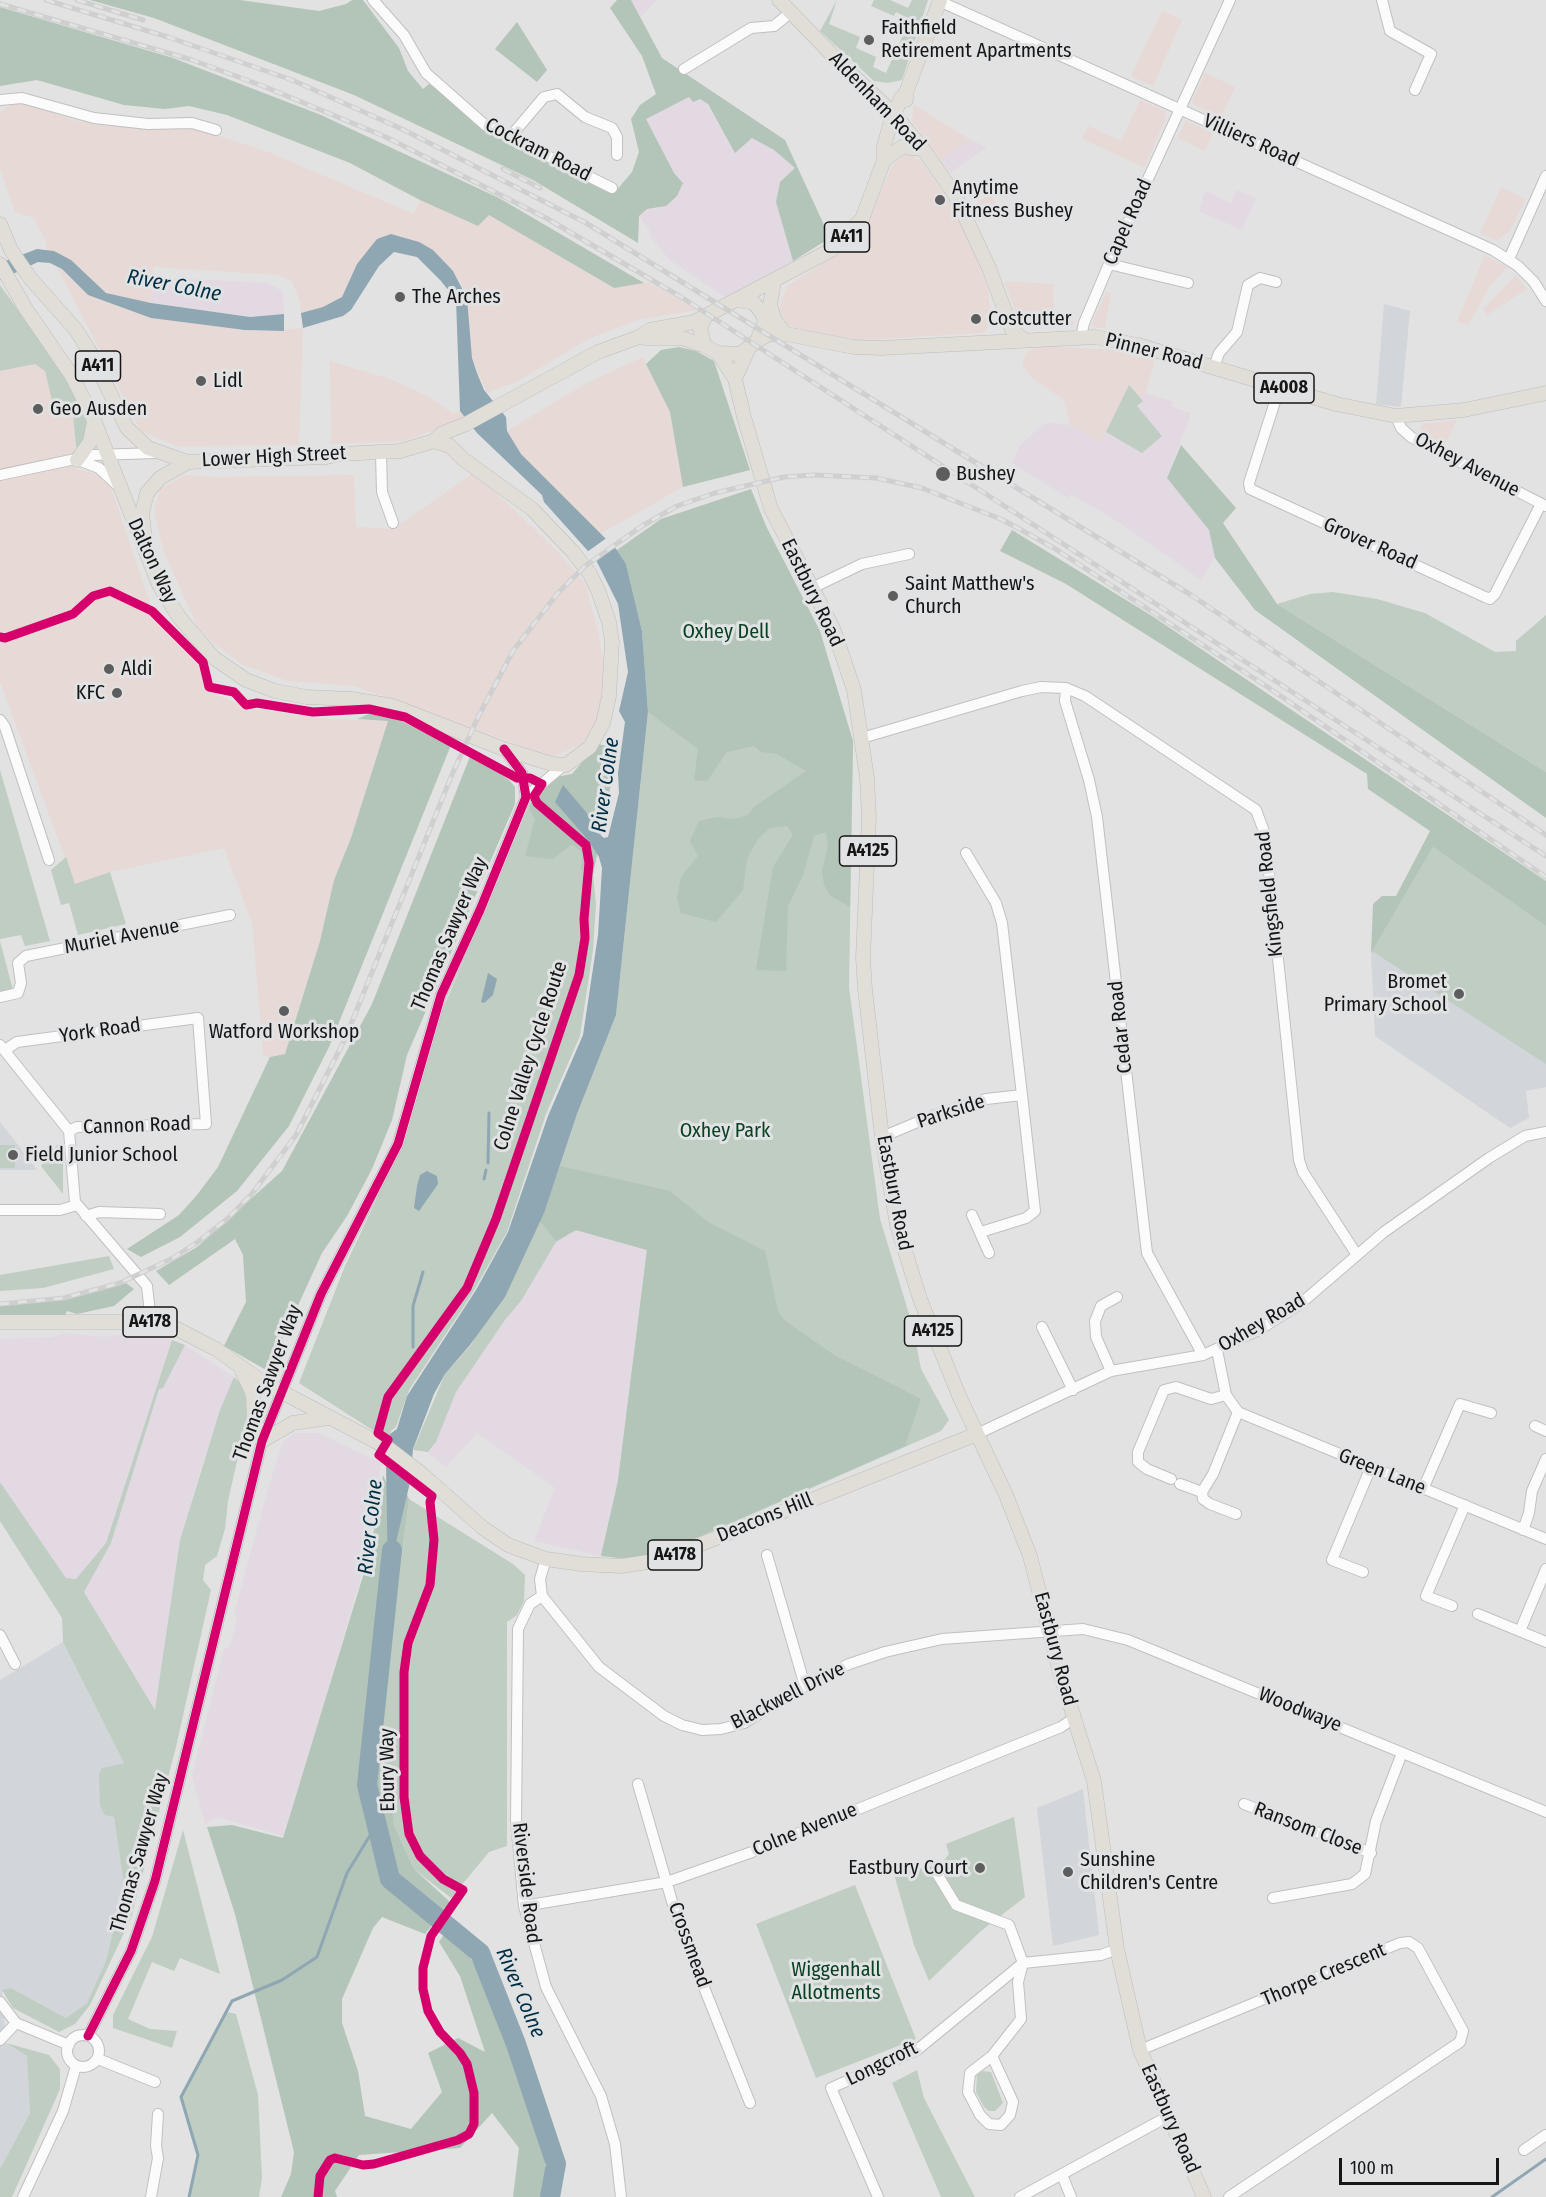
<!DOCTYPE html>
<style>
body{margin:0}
#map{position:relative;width:1546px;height:2197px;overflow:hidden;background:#e2e2e2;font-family:"Fira Sans Condensed",sans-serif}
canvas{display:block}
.scale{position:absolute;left:1339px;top:2158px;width:160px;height:27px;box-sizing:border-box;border:3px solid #161617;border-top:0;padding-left:8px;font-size:18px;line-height:21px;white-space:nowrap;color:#161617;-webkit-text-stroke:4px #e1e2e3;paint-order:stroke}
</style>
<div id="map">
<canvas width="1546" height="2197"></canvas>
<div class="scale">100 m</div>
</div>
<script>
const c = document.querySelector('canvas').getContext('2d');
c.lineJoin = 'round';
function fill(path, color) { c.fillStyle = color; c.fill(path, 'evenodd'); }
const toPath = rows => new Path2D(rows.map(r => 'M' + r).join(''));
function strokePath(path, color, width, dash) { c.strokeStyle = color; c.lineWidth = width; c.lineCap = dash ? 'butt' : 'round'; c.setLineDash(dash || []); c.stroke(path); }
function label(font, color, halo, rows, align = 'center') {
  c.font = font + ' "Fira Sans Condensed",sans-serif'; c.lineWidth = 6; c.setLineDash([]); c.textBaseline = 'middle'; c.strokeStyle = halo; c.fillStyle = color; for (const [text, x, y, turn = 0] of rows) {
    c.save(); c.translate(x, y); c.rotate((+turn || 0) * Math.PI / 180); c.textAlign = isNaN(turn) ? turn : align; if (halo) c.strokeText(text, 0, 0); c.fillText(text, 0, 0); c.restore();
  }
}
fill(toPath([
 [1162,11,1182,20,1153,86,1131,76],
 [1205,73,1235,87,1221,117,1194,105,1192,102],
 [1140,100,1164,111,1166,118,1144,167,1082,139,1088,126,1121,141],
 [24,103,76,121,132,127,188,126,268,152,414,214,420,200,478,226,489,214,613,288,649,282,697,310,637,320,588,339,518,381,487,393,472,358,465,290,455,274,433,250,397,235,357,264,342,297,323,307,301,313,300,301,292,281,279,275,153,267,151,303,114,295,101,290,71,260,46,249,46,242,34,218,15,212,0,169,0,113,10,105],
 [914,105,969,139,941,160,912,121],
 [1186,121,1213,133,1205,151,1177,138],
 [911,154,922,162,964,224,988,289,991,320,986,331,981,333,863,340,808,333,787,324,779,309,787,286,860,240,892,166,905,155],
 [1501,187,1525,199,1511,230,1496,241,1480,233],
 [991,194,1000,212,979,222,971,206],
 [1485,255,1507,267,1490,286,1468,325,1457,322],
 [56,265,88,295,151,318,260,331,303,328,299,445,177,446,141,431],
 [1516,275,1527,289,1487,315,1483,309],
 [1004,281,1053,284,1054,322,1059,322,1062,316,1074,322,1073,325,1050,328,1044,324,1021,325],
 [1106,292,1111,294,1105,328,1094,327,1092,324],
 [1051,346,1112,350,1155,359,1143,401,1129,386,1101,443,1070,425,1064,400,1032,378,1022,365,1025,354,1035,348],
 [643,357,670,412,683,487,600,534,521,454,507,431,585,384],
 [330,361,393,380,431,398,453,414,460,411,465,418,404,441,331,444],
 [35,364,45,371,54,410,73,415,76,469,97,474,110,485,151,606,197,658,207,691,250,708,317,718,388,721,351,838,334,880,320,941,285,1054,270,1057,263,1055,252,923,224,848,110,872,75,885,0,682,0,371],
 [1457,420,1445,444,1420,432,1422,424],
 [475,472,559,553,586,585,599,635,605,671,598,718,583,743,553,757,354,686,288,681,243,665,212,642,198,627,164,553,154,512,160,489,184,475,215,477,354,475,356,527,393,529]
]), '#e7d9d5');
fill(toPath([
 [631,0,657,0,640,18],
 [689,97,705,101,735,152,752,138,774,150,795,168,780,182,776,202,793,261,728,299,670,260,651,238,649,229,639,216,647,209,658,209,683,184,674,173,645,119],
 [969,139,987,147,950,173,941,160],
 [1237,190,1256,198,1242,230,1199,211,1205,191,1231,203],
 [153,277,268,283,283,292,284,314,250,317,151,303],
 [1145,393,1173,402,1172,407,1191,413,1167,478,1209,530,1215,558,1201,580,1120,523,1071,494,1068,498,1012,463,1020,445,1044,424,1054,423,1070,425,1100,443,1106,432,1143,452,1137,406],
 [576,1230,647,1250,618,1481,601,1556,534,1541,555,1488,477,1433,446,1467,428,1453,436,1442,456,1392,505,1320,521,1301,556,1241],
 [141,1332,172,1340,106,1543,76,1579,66,1578,0,1482,0,1339,52,1337,65,1333,104,1337],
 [185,1345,234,1377,205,1455,180,1540,156,1711,84,1592,111,1543,159,1388,163,1388],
 [294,1433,318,1433,381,1463,368,1552,325,1701,283,1836,217,1817,205,1824,192,1775,224,1649,230,1646,237,1619,234,1613,269,1485,283,1442]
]), '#e3d9e3');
fill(toPath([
 [1384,304,1410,311,1401,407,1376,404],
 [1433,847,1546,926,1546,1087,1526,1091,1529,1118,1510,1128,1375,1036,1371,953],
 [0,1122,15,1141,37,1170,0,1170],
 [63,1642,124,1763,102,1768,114,1817,124,1885,106,1961,87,2003,66,2018,11,1988,2,1990,6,2043,27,2056,30,2113,0,2169,0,1680],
 [1083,1789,1099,1935,1053,1946,1037,1808]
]), '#d2d5d9');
fill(toPath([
 [837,0,829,24,860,37,856,48,876,57,873,67,886,73,910,19,896,12,894,16,871,6,874,0,890,0,908,8,912,0,928,0,902,80,888,83,874,81,820,31],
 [0,285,67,378,88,418,86,437,76,448,73,415,54,410,45,371,35,364,0,371],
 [1129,385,1143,401,1137,406,1162,436,1142,453,1106,432],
 [1333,592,1377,599,1425,613,1495,652,1516,651,1516,641,1546,615,1546,772,1277,604,1310,594],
 [662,709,853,741,849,987,880,1219,913,1327,921,1369,949,1420,941,1431,696,1539,601,1556,618,1481,647,1250,576,1230,556,1242,521,1301,505,1320,456,1392,436,1442,428,1452,413,1450,445,1374,471,1345,544,1213,577,1114,616,1015,648,712],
 [598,744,618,749,593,874,596,904,593,950,580,1036,546,1114,507,1232,472,1294,409,1390,396,1427,391,1431,388,1440,299,1383,345,1266,407,1135,431,1037,530,804,548,779,572,774],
 [0,770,50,941,25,946,21,935,0,939],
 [1433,847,1546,926,1546,1064,1372,951],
 [66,857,75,884,110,872,126,924,78,935,69,903,61,905,51,870],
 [0,941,15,998,0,1001],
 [0,1145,15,1145,15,1168,0,1168],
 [57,1145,63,1148,63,1194,41,1166],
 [109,1256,114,1269,43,1288,0,1291,0,1275],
 [172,1340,185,1345,163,1388,159,1389,111,1543,84,1592,155,1710,180,1540,220,1410,234,1377,242,1385,249,1408,228,1501,225,1529,217,1556,205,1565,203,1580,211,1590,176,1747,131,1918,90,2005,75,2024,59,2032,13,2008,2,1990,11,1988,66,2018,87,2003,106,1961,124,1885,114,1817,105,1815,100,1806,99,1774,102,1768,124,1763,63,1642,62,1618,0,1521,0,1482,66,1578,76,1579,106,1543],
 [409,1499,513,1564,525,1575,524,1601,517,1615,507,1622,507,1846,489,1852,451,1898,414,1869,394,1827,387,1779,381,1719],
 [1014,1817,1025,1897,981,1931,929,1981,914,1945,894,1874,941,1864,949,1854,946,1844],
 [183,1830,220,1974,180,1958,174,1971,152,1962,128,2019,150,2029,177,2031,172,2048,113,2028,113,2015,152,1937],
 [855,1885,916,2039,816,2078,756,1924],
 [226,2012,236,2014,258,2095,262,2178,259,2197,189,2197,198,2155,181,2097],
 [6,2043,49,2055,60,2069,60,2089,12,2197,0,2197,0,2169,30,2113,27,2056],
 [917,2070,924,2098,975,2197,941,2197,892,2083],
 [982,2071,991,2072,1003,2103,995,2111,989,2111,984,2107,976,2092,977,2075]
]), '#bfcdc3');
fill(toPath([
 [90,0,240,0,319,11,346,4,352,0,363,0,399,48,408,71,423,89,429,84,522,149,584,180,615,192,632,172,639,152,631,119,640,105,656,94,642,56,610,8,617,0,631,0,662,58,785,140,830,238,793,261,776,202,780,182,795,168,774,150,752,138,735,153,708,104,700,99,693,102,689,97,646,119,674,173,683,183,677,196,666,206,647,209,639,216,638,243,533,180,354,95,154,18],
 [0,7,173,58,321,115,499,198,644,283,614,288,489,215,478,226,420,200,350,163,227,115,189,106,165,109,124,105,37,80,0,86],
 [517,22,547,70,537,82,495,49],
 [679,347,696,351,714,361,750,470,683,487,670,412,646,364,661,350],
 [1181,445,1236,508,1223,523,1277,604,1546,772,1546,818,1255,610,1215,558,1209,530,1167,478],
 [751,489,766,526,820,631,853,741,850,907,831,896,824,885,822,871,828,846,826,833,821,833,814,836,803,875,788,906,786,971,756,970,773,867,793,835,787,826,770,828,758,839,747,859,743,890,716,922,681,913,677,898,681,877,698,856,690,841,699,821,717,817,734,819,748,815,754,807,806,771,777,754,761,752,754,746,727,752,707,781,694,780,698,749,648,712,642,631,626,564,617,550,661,519],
 [1012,530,1152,616,1546,881,1546,926,1433,847,1371,953,1373,904,1382,896,1396,896,1430,831,1368,789,1367,774,1066,584,1000,551],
 [369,714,393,717,451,745,329,1047,289,1126,237,1191,180,1237,141,1257,127,1249,179,1215,197,1195,218,1167,270,1057,285,1054,320,941,334,880,351,838,388,721,357,719],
 [598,744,618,749,593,874,581,869,583,853,572,844,553,859,525,856,535,819,529,808,530,804,548,779,572,774],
 [471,754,509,780,515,787,515,804,407,1055,392,1120,372,1169,347,1216,322,1253,268,1371,224,1346,246,1302,243,1255,235,1239,169,1285,156,1271,197,1247,282,1171,372,1004],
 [560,1166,670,1191,708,1222,765,1251,778,1311,784,1320,834,1355,921,1399,905,1446,643,1561,601,1556,618,1481,647,1250,576,1230,556,1241,540,1221],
 [126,1283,134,1289,114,1306,77,1314,67,1311,65,1315,0,1315,0,1306,52,1301],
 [383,1475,387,1484,389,1574,406,1492,409,1499,381,1719,394,1826,414,1869,450,1902,425,1934,382,1917,373,1928,342,1999,342,2023,358,2071,365,2116,411,2129,442,2092,428,2053,458,2038,485,2052,460,1976,439,1942,447,1930,463,1946,476,1967,495,2008,545,2161,546,2197,513,2197,519,2148,492,2113,460,2148,359,2155,335,2191,337,2197,281,2197,291,2174,294,2152,235,1914,207,1827,232,1825,283,1838,370,1553]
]), '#b3c4b8');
fill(toPath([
 [391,234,419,242,433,250,453,271,467,298,472,358,477,373,484,390,506,417,507,431,521,454,617,550,626,564,642,631,648,712,616,1015,577,1114,544,1213,505,1297,470,1345,445,1374,434,1394,413,1449,410,1482,388,1577,386,1464,390,1434,397,1429,407,1396,476,1290,508,1232,548,1116,583,1035,598,935,602,868,599,857,588,840,555,802,563,785,586,812,596,831,604,838,608,837,619,793,618,773,625,722,619,711,628,672,618,604,596,560,544,502,542,495,477,433,460,411,456,300,441,281,417,257,394,252,379,266,351,310,343,316,303,328,301,313,323,307,342,297,357,264,377,239],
 [37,249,54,251,71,260,106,293,151,303,250,317,284,314,284,331,245,330,151,318,88,295,62,269,50,263,38,262,0,280,0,263],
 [488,973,497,979,493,995,484,1003,481,1002],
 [427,1171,437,1176,438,1184,419,1211,414,1208,417,1186,420,1175]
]), '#8fa6b3');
fill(toPath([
 [608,537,616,546,594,563,587,552]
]), '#e2e2e2');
strokePath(toPath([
 [488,1163,489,1113],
 [484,1179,486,1170],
 [413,1347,413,1306,423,1272],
 [189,2197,198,2155,181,2097,232,2001,282,1980,317,1957,347,1873,377,1824],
 [1492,2197,1546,2159]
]), '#8fa6b3', 3);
strokePath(toPath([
 [392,1550,367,1785,390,1879,480,1953,516,2044,556,2164,550,2197]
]), '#8fa6b3', 20);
const minor = toPath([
 [373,0,404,35,426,73,485,125,612,188],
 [1382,0,1390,31,1431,54,1415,90],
 [939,1,1493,250,1518,266,1534,282,1546,301],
 [684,69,751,28,774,26,790,13],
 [0,100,22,98,94,118,148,124,192,123,216,130],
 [510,137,544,97,557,94,585,117,612,128,617,137,617,155],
 [1509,259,1546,176],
 [1109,264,1188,283],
 [1081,337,1084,323,1109,264,1230,0],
 [1214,367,1219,353,1237,332,1248,285,1260,278,1276,282],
 [1280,386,1249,483,1250,489,1485,597,1490,599,1495,594,1541,504],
 [1396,416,1401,428,1411,437,1546,506],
 [381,453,382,492,393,523],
 [78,460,99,468,117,485],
 [0,475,94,455,157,453],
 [814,587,862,564,909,554],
 [1066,688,1065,701,1089,780,1097,817,1147,1253,1203,1355],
 [0,720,5,727,49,860],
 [862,738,1022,691,1041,687,1066,688,1085,696,1256,810,1265,834,1299,1160,1303,1172,1357,1255],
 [526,797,563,766],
 [966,853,996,903,1002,923,1022,1095],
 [0,997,18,993,21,983,18,963,26,956,230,915],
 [0,1045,69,1131,75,1202,147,1286,151,1322],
 [5,1050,17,1042,198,1018,206,1124,77,1127,69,1131],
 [882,1137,932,1116,986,1099,1022,1095,1035,1211,1026,1218,981,1232],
 [0,1210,60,1210,77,1205],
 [972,1215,989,1253],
 [86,1216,99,1212,160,1214],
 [1042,1327,1073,1390],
 [1217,1350,1226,1395,1238,1412,1546,1539],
 [1111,1371,1096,1337,1095,1321,1101,1306,1117,1297],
 [1535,1426,1546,1431],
 [977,1434,1111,1371,1203,1355,1257,1331,1299,1305,1384,1232,1489,1158,1525,1136,1546,1132],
 [1171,1479,1147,1469,1138,1462,1138,1452,1164,1390,1176,1387,1211,1399,1226,1395],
 [1180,1484,1202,1492,1203,1499,1210,1504,1236,1514],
 [1423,1489,1460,1404,1491,1413],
 [1202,1492,1213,1474,1238,1412],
 [1523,1530,1529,1513,1532,1491,1546,1459],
 [767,1555,805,1686],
 [546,1559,540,1579,542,1596,599,1667,664,1716,682,1725,702,1730,721,1729,744,1723,805,1686,849,1664,885,1652,942,1639,1083,1629,1128,1640,1546,1812],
 [1363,1572,1332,1560,1371,1467],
 [542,1596,530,1604,518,1629,516,1822,524,1906,546,1987,601,2096,615,2144,621,2197],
 [1452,1606,1426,1596,1465,1505],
 [1478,1614,1546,1642],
 [1520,1631,1546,1569],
 [0,1635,15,1664],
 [638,1784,678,1922,750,2103],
 [1244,1804,1371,1853],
 [936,1872,956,1905,1009,1925,1023,1963,1018,1982,1021,2019,992,2056,970,2073,968,2092,980,2115,989,2124,1001,2125,1010,2115,1013,2102,992,2056],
 [1273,1898,1352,1884,1365,1874,1376,1821,1402,1753],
 [524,1906,667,1882,752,1852,1061,1727,1074,1718],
 [0,2002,16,2023],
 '67 2051a16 16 0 1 1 32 0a16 16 0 1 1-32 0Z',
 [88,2036,131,1951,155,1881,262,1441,321,1294,398,1144,441,995,480,910,526,797,522,773,504,749],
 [0,2040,16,2023,69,2045],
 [1140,2050,1400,1943,1409,1942,1418,1948,1463,2031,1460,2042,1229,2197],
 [98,2059,155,2082],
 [1524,2150,1546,2135],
 [1062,2175,1071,2197],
 [23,2197,63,2111,76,2066],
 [151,2197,158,2158,156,2146,158,2114],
 [878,2197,831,2088,917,2050,1023,1963,1101,1955,1117,1949],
 [1020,2197,1167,2117]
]);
const major = toPath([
 [779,0,843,66,895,115,923,149,955,195,989,268,1012,330,1024,340],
 [906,100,906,93,940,0],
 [884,160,902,147,923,149],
 [0,224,11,250,30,278,76,330,90,352,127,428,148,448,188,462,327,457,340,454,400,451,434,441,441,434,466,424,598,352,639,337,650,330,694,322,831,250,862,219,884,160,884,146,890,125,901,98,906,93],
 [0,264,26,309,72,376,94,420,159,585,179,617,214,658,246,680,275,691,307,697,352,699,393,706,504,749,552,764,566,765,590,747,603,723,609,696,612,642,609,622,599,593,590,574,573,552,532,509,463,459,450,446,434,441],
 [774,282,770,305,775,321,786,334],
 [705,317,700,329,705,346,718,353,740,354,757,341,765,321,762,313,754,303,738,300],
 [645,338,682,338,705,346],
 [757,341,769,334,786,334,854,347,881,348,1095,337,1138,345,1336,404,1396,416,1464,410,1546,393],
 [718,353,735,379,744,417,771,509,833,628,854,690,867,778,869,818,863,958,865,989,882,1137,897,1225,920,1299,960,1398,1006,1495,1030,1556,1060,1673,1094,1781,1117,1949,1140,2050,1204,2197],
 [735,379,748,350],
 [77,460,90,442,94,421],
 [145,539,142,513,147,493,160,478,188,462],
 [0,1322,151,1322,175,1328,216,1349,261,1381,388,1448,422,1474,483,1528,508,1545,546,1559,581,1564,621,1566,661,1560,977,1434],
 [242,1371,253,1394,254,1420,262,1441,293,1423,328,1418]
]);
strokePath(minor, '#c0c0c1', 12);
strokePath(major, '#bdbdbd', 15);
strokePath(minor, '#fbfbfb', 10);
strokePath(major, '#e0ded7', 14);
const rail = toPath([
 [46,0,168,37,292,80,402,129,586,223,1191,595,1546,835],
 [77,0,143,20],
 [0,4,192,60,263,86,386,137,546,218,681,297,1546,856],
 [503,169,540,188],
 [0,1304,64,1298,120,1283,173,1258,199,1241,227,1219,251,1195,296,1135,345,1039,451,777,478,717,513,651,557,594,585,566,642,526,677,506,715,493,784,477,814,475,876,478,922,488,1003,520,1054,548,1269,688,1546,877]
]);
strokePath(rail, '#cfcfd0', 5);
strokePath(rail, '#e1e2e3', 3, [9]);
strokePath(toPath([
 [0,637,5,638,73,614,93,596,110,591,152,611,203,662,209,687,234,692,246,705,257,703,313,712,369,709,405,717,517,778,530,778,542,784,534,796,537,803,586,845,589,863,584,919,585,938,579,975,496,1219,467,1288,388,1397,378,1433,388,1440,379,1455,432,1496,430,1502,434,1540,430,1585,408,1643,404,1672,404,1797,409,1834,420,1856,443,1879,463,1890,431,1936,423,1968,423,1989,428,2011,440,2032,460,2053,467,2064,474,2093,474,2124,469,2134,458,2140,374,2164,363,2165,335,2158,330,2160,320,2176,318,2197],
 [88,2036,131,1951,155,1881,262,1441,321,1294,398,1144,441,995,480,910,526,797,522,773,504,749]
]), '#d6006c', 9);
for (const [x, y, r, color] of [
 [869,40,6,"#5d5d5e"],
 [940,200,6,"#5d5d5e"],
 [400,297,6,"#5d5d5e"],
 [976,319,6,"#5d5d5e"],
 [201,381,6,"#5d5d5e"],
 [38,409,6,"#5d5d5e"],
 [943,474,8,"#5d5d5e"],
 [893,596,6,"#5d5d5e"],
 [109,669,6,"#5d5d5e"],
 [117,693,6,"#5d5d5e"],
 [1459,994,6,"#5d5d5e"],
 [284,1011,6,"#5d5d5e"],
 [13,1155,6,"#5d5d5e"],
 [980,1868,6,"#5d5d5e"],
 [1068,1872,6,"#5d5d5e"]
]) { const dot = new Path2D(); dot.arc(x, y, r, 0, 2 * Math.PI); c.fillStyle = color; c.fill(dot); strokePath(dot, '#e1e2e3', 2); }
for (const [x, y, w] of [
 [847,237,45],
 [98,366,45],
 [1284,388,60],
 [868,851,57],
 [150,1322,54],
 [933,1331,57],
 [675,1555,54]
]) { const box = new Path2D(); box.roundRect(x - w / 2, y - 15, w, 30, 4.5); c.fillStyle = '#e1e2e3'; c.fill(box); strokePath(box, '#161617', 1.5); }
label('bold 18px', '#161617', null, [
 ["A411",847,237],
 ["A411",98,366],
 ["A4008",1284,388],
 ["A4125",868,851],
 ["A4178",150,1322],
 ["A4125",933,1331],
 ["A4178",675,1555]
]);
label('20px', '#161617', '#e1e2e3', [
 ["Faithfield",881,28],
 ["Retirement Apartments",881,51],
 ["Anytime",952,188],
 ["Fitness Bushey",952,211],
 ["The Arches",412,297],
 ["Costcutter",988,319],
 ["Lidl",213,381],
 ["Geo Ausden",50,409],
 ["Bushey",956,474],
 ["Saint Matthew's",905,584],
 ["Church",905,607],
 ["Aldi",121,669],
 ["KFC",105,693,"right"],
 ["Bromet",1447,982,"right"],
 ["Primary School",1447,1005,"right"],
 ["Watford Workshop",284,1032,"center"],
 ["Field Junior School",25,1155],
 ["Sunshine",1080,1860],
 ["Children's Centre",1080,1883],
 ["Eastbury Court",968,1868,"right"]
], 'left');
label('20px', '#161617', '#e1e2e3', [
 ["Aldenham Road",877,102,46],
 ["Villiers Road",1251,141,24],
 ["Cockram Road",538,150,27],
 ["Capel Road",1128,222,-66],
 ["Pinner Road",1154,352,14],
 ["Lower High Street",274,457,-3],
 ["Oxhey Avenue",1467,465,28],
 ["Grover Road",1370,544,24],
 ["Dalton Way",152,561,65],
 ["Eastbury Road",812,593,64],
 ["Kingsfield Road",1270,894,-96],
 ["Thomas Sawyer Way",450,934,-67],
 ["Muriel Avenue",122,937,-11],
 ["Cedar Road",1121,1027,-96],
 ["York Road",100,1031,-8],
 ["Colne Valley Cycle Route",531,1056,-72],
 ["Parkside",951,1112,-18],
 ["Cannon Road",137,1126,-2],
 ["Eastbury Road",894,1193,79],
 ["Oxhey Road",1262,1323,-30],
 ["Thomas Sawyer Way",268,1383,-70],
 ["Green Lane",1382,1472,22],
 ["Deacons Hill",765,1518,-22],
 ["Eastbury Road",1055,1649,75],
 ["Blackwell Drive",788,1696,-27],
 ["Woodwaye",1300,1710,22],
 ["Ebury Way",388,1770,-91],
 ["Ransom Close",1308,1829,21],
 ["Colne Avenue",805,1830,-22],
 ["Thomas Sawyer Way",140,1853,-74],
 ["Riverside Road",526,1883,83],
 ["Crossmead",689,1945,70],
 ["Thorpe Crescent",1324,1975,-23],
 ["Longcroft",882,2064,-26],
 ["Eastbury Road",1170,2119,66]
]);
label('20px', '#094123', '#e1e2e3', [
 ["Oxhey Dell",726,632],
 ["Oxhey Park",725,1131],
 ["Wiggenhall",836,1970],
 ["Allotments",836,1993]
]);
label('italic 21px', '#002e43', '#e1e2e3', [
 ["River Colne",174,286,11],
 ["River Colne",606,785,-82],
 ["River Colne",371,1527,-84],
 ["River Colne",520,1993,67]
]);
</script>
